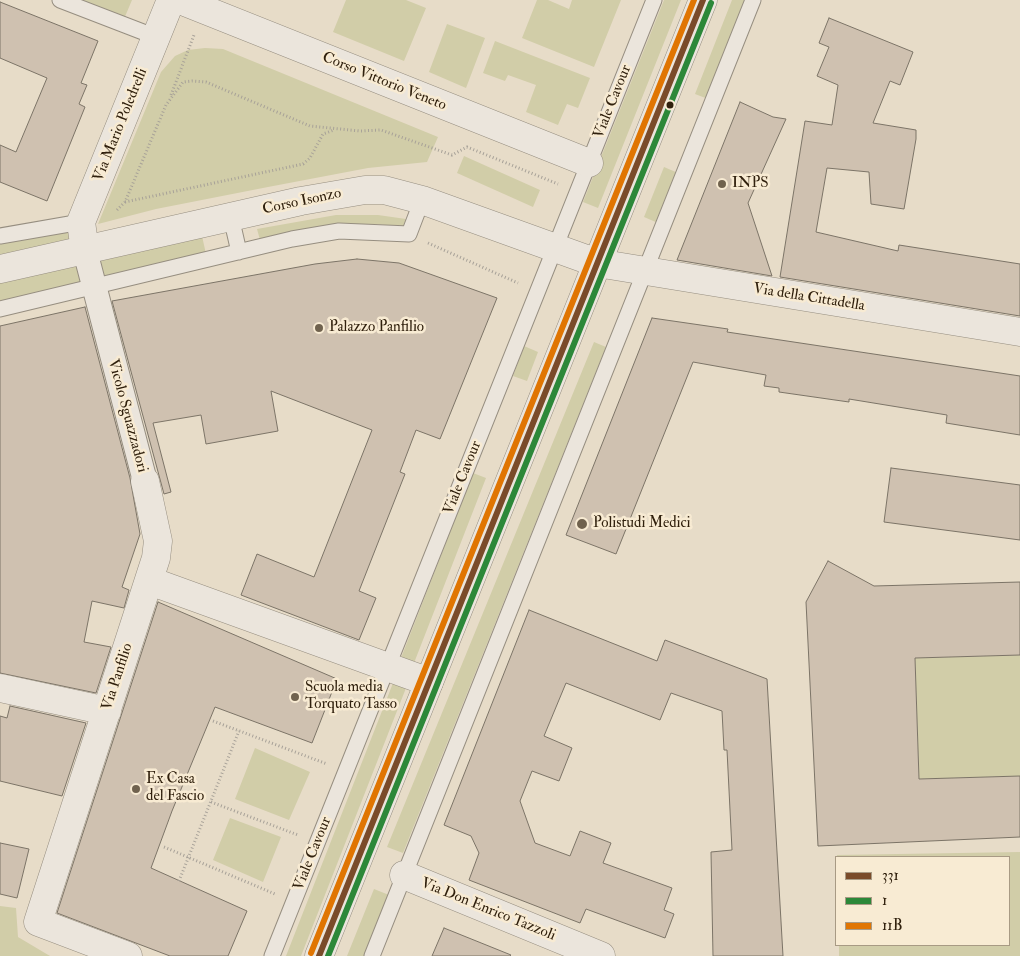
<!DOCTYPE html>
<style>
body{margin:0}
#map{position:relative;width:1020px;height:956px;overflow:hidden;background:#e7dcc8;font-family:"IM FELL Double Pica",serif}
canvas{display:block}
.legend{position:absolute;left:835px;top:856px;width:175px;height:90px;box-sizing:border-box;background:#f8ebd3;border:1px solid #a89a84;margin:0;padding:6px 9px;list-style:none;font-size:15px;color:#30200d}
.legend li{display:flex;align-items:center;gap:10px;height:25px}
.legend b{width:25px;border:1px solid #a89a84}
</style>
<div id="map">
<canvas width="1020" height="956"></canvas>
<ul class="legend">
<li><b style="height:6px;background:#7a4b2a"></b>331</li>
<li><b style="height:6px;background:#2c8839"></b>1</li>
<li><b style="height:6px;background:#e07502"></b>11B</li>
</ul>
</div>
<script>
const c = document.querySelector('canvas').getContext('2d');
c.lineJoin = 'round';
function fill(path, color) { c.fillStyle = color; c.fill(path, 'evenodd'); }
const toPath = rows => new Path2D(rows.map(r => 'M' + r).join(''));
function strokePath(path, color, width, dash) { c.strokeStyle = color; c.lineWidth = width; c.lineCap = dash ? 'butt' : 'round'; c.setLineDash(dash || []); c.stroke(path); }
function label(font, color, halo, rows, align = 'center') {
  c.font = font + ' "IM FELL Double Pica",serif'; c.lineWidth = 5; c.setLineDash([]); c.textBaseline = 'middle'; c.strokeStyle = halo; c.fillStyle = color; for (const [text, x, y, turn = 0] of rows) {
    c.save(); c.translate(x, y); c.rotate((+turn || 0) * Math.PI / 180); c.textAlign = isNaN(turn) ? turn : align; if (halo) c.strokeText(text, 0, 0); c.fillText(text, 0, 0); c.restore();
  }
}
fill(toPath([
 [76,0,132,0,124,19],
 [346,0,406,0,426,8,404,61,333,32],
 [537,0,548,0,569,9,572,0,621,0,594,67,522,38],
 [664,0,681,0,598,208,583,202],
 [732,0,747,0,708,99,695,94],
 [447,24,485,38,466,88,429,72],
 [495,41,590,78,578,108,567,104,558,125,526,112,536,85,508,75,505,81,483,73],
 [205,48,223,49,438,137,427,162,368,168,268,187,156,209,98,224,161,72,175,56,188,50],
 [464,156,540,190,533,207,457,173],
 [664,167,678,173,658,223,644,217],
 [336,215,378,215,406,219,403,227,376,224,337,225,260,240,257,229],
 [74,230,76,245,0,262,0,243],
 [202,236,206,254,102,277,97,260],
 [77,262,82,284,0,302,0,279],
 [594,342,606,347,403,853,387,847],
 [524,346,538,352,527,381,513,376],
 [473,473,486,478,414,663,401,658],
 [1020,655,1020,776,919,779,915,658],
 [393,683,406,688,301,956,286,956],
 [255,748,310,772,289,820,235,799],
 [230,818,281,837,263,882,213,860],
 [1020,852,1020,956,839,956,839,945,1009,945,1009,857,837,857,837,855],
 [374,889,389,895,365,956,347,956],
 [0,906,16,908,18,937,50,956,0,956]
]), '#d1cda8');
const building = toPath([
 [0,2,98,41,81,83,87,85,79,104,85,107,47,201,0,182,0,145,16,152,47,78,0,58,0,2],
 [829,18,913,52,900,85,890,81,873,123,916,130,916,139,904,209,871,204,869,172,827,168,816,232,898,251,899,245,1020,264,1020,316,780,277,805,121,832,125,838,85,817,76,829,47,819,43,829,18],
 [740,102,773,117,786,119,748,203,772,276,677,260,740,102],
 [357,259,399,263,497,298,440,439,416,430,400,472,405,474,359,591,376,598,359,640,241,595,257,554,314,577,372,430,271,391,278,431,206,444,201,415,153,423,171,492,164,494,112,301,315,264,357,259],
 [85,307,130,478,140,534,122,587,129,590,124,608,92,601,84,642,111,647,96,693,0,673,0,326,85,307],
 [652,318,728,329,727,332,1020,376,1020,435,946,423,947,415,849,399,849,402,779,392,779,388,764,386,766,375,693,362,616,554,566,535,652,318],
 [891,468,1020,485,1020,540,884,522,891,468],
 [828,561,874,586,1020,582,1020,655,915,658,919,779,1020,776,1020,837,818,846,806,602,828,561],
 [158,602,337,679,312,743,215,707,172,811,151,868,247,911,228,956,170,956,57,913,158,602],
 [529,610,657,661,665,640,767,679,783,956,713,956,711,852,732,850,727,750,724,750,722,711,671,693,660,720,566,683,544,736,572,748,559,781,532,771,520,801,535,843,570,856,580,831,611,843,603,863,672,888,664,910,674,914,665,938,586,909,580,923,469,880,479,853,471,836,444,825,529,610],
 [10,706,86,723,62,796,0,781,0,716,7,718,10,706],
 [0,843,29,849,17,898,0,894,0,843],
 [444,928,511,955,510,956,432,956,444,928]
]);
fill(building, '#cfc1b0');
strokePath(building, '#7c7467', 1);
const service = toPath([
 [60,0,156,37],
 [231,217,239,252],
 [0,236,81,222],
 [0,309,292,239,339,231,409,234,422,200],
 [272,956,654,0],
 [372,956,753,0]
]);
const pedestrian = toPath([
 [85,251,145,481]
]);
const minor = toPath([
 [180,0,589,163],
 [85,251,81,222,171,0],
 [597,263,1020,332],
 [150,581,429,682],
 [0,688,107,711],
 [404,875,601,956],
 [128,956,38,922,156,558,158,541,145,481]
]);
const tertiary = toPath([
 [0,269,301,201,365,190,384,190,422,200,597,263],
 [319,956,703,0]
]);
strokePath(service, '#968e80', 17);
strokePath(pedestrian, '#968e80', 26);
strokePath(minor, '#968e80', 29);
strokePath(tertiary, '#968e80', 29);
strokePath(toPath([
 [171,95,194,35],
 [125,202,303,164,310,158,323,134,334,130],
 [117,210,125,202,166,105,183,82,192,81,206,82,310,126,360,131,381,130,452,155,467,147,558,184],
 [428,243,518,283],
 [213,721,327,764],
 [211,802,298,835],
 [164,847,275,894],
 [179,881,239,731]
]), '#a7a198', 3, [1, 2.5]);
strokePath(service, '#ebe5dc', 15);
strokePath(pedestrian, '#ebe5dc', 24);
strokePath(minor, '#ebe5dc', 28);
strokePath(tertiary, '#ebe5dc', 28);
strokePath(toPath([
 [319,956,703,0]
]), '#7a4b2a', 6);
strokePath(toPath([
 [328,956,711,3]
]), '#2c8839', 6);
strokePath(toPath([
 [311,953,694,0]
]), '#e07502', 6);
for (const [x, y, r, color] of [
 [670,105,4.5,"#30200d"],
 [722,184,5,"#70624e"],
 [319,328,5,"#70624e"],
 [582,524,6,"#70624e"],
 [295,697,5,"#70624e"],
 [136,789,5,"#70624e"]
]) { const dot = new Path2D(); dot.arc(x, y, r, 0, 2 * Math.PI); c.fillStyle = color; c.fill(dot); strokePath(dot, '#f8ebd3', 2); }
label('15px', '#30200d', '#f8ebd3', [
 ["Corso Vittorio Veneto",384,82,22],
 ["Viale Cavour",613,102,-68],
 ["Via Mario Poledrelli",121,125,-68],
 ["Corso Isonzo",302,202,-12],
 ["Via della Cittadella",809,298,9],
 ["Vicolo Sguazzadori",127,416,75],
 ["Viale Cavour",463,478,-68],
 ["Via Panfilio",118,677,-72],
 ["Viale Cavour",313,854,-68],
 ["Via Don Enrico Tazzoli",488,910,22]
]);
label('15px', '#30200d', '#f8ebd3', [
 ["INPS",732,184],
 ["Palazzo Panfilio",329,328],
 ["Polistudi Medici",593,524],
 ["Scuola media",305,688],
 ["Torquato Tasso",305,705],
 ["Ex Casa",146,780],
 ["del Fascio",146,797]
], 'left');
</script>
